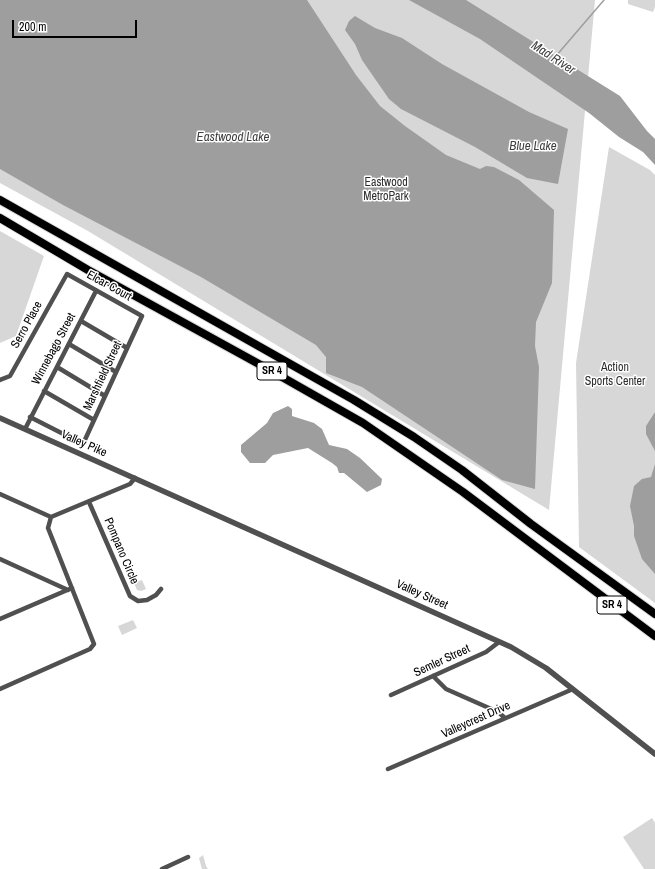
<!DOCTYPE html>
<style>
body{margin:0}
#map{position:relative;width:655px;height:869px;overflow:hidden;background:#fff;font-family:"Archivo Narrow",sans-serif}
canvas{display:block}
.scale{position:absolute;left:12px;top:20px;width:125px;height:18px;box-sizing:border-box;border:2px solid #000;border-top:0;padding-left:5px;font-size:12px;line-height:14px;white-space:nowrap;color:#000;-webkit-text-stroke:3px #fff;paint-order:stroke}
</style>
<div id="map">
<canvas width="655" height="869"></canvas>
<div class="scale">200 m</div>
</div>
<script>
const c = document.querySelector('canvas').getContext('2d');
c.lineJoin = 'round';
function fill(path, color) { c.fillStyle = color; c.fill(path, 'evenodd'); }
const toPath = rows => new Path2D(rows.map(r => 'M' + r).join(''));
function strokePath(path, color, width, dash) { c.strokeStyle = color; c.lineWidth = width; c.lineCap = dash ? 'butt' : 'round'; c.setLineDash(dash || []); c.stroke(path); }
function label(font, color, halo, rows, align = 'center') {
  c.font = font + ' "Archivo Narrow",sans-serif'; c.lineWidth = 3; c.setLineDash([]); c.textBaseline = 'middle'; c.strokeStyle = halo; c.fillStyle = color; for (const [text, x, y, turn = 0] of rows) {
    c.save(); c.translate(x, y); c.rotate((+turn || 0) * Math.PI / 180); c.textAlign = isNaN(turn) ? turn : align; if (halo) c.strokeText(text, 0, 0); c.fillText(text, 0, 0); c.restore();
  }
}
fill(toPath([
 [0,0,595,0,549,510,88,231,0,183],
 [628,0,655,0,655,7,653,12,628,4],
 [609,147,650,170,655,175,655,603,579,547,576,363],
 [0,231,44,256,16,336,0,343],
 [142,580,146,589,141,591,137,590,134,583],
 [133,620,137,628,122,635,118,626],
 [652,818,655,823,655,869,644,869,623,837],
 [203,855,206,866,208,869,202,869,199,858]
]), '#d7d7d7');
fill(toPath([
 [0,0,307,0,356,75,380,106,405,126,446,155,480,169,486,166,494,167,519,180,554,210,552,283,536,322,535,346,539,367,535,489,502,480,362,387,326,373,326,357,316,345,201,277,63,205,0,169],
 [409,0,466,0,620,96,647,131,655,139,655,165,643,152,619,137,589,113,480,39],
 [355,16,375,28,402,38,442,64,529,112,568,129,558,184,527,178,475,147,401,109,389,99,362,60,355,44,345,30,349,21],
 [288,406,292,409,292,416,314,423,322,429,329,445,347,449,360,458,382,479,381,485,367,492,344,473,339,473,337,467,332,463,308,448,273,455,265,463,250,463,241,452,241,445,267,423,273,413],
 [655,412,655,451,646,434,646,426],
 [655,464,655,574,642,559,634,536,634,526,630,506,634,486,642,479,651,477]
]), '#9e9e9e');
strokePath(toPath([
 [556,56,604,0]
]), '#9e9e9e', 1.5);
const motorway = toPath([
 [0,200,354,400,414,437,462,470,531,524,655,614],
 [0,218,88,270,268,369,363,423,463,492,655,636]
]);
strokePath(motorway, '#dbdbdb', 10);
strokePath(toPath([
 [81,321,127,348],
 [69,344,116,372],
 [57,367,105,396],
 [0,380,10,376,67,274,142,316,83,444,30,417],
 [44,391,94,420],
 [25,429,96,291],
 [0,494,51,517],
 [89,502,130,596,138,601,147,600,156,595,161,589],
 [51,517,130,484,135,478],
 [0,559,68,590],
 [0,619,72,588],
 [433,676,446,689,498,712,505,718],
 [0,689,90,649,94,644,48,528,51,517],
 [391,695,486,652,499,642],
 [388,769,573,689],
 [162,869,188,857]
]), '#505050', 4.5);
strokePath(toPath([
 [0,418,511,647,546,668,655,754]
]), '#505050', 5.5);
strokePath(motorway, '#000', 8);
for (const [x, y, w] of [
 [272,371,30],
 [612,605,30]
]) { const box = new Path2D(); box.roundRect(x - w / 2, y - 9, w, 18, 3); c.fillStyle = '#fff'; c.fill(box); strokePath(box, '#000', 1); }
label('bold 11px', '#000', null, [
 ["SR 4",272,371],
 ["SR 4",612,605]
]);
label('12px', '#2e2e2e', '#fff', [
 ["Eastwood",386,183],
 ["MetroPark",386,197],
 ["Action",615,368],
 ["Sports Center",615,382]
]);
label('12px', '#000', '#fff', [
 ["Elcar Court",109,286,29],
 ["Serro Place",27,325,-61],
 ["Winnebago Street",54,349,-62],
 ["Marshfield Street",103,376,-65],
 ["Valley Pike",84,444,24],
 ["Pompano Circle",121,551,67],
 ["Valley Street",422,595,24],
 ["Semler Street",442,661,-25],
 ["Valleycrest Drive",476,720,-24]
]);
label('italic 13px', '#3f3f3f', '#fff', [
 ["Mad River",553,58,33],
 ["Eastwood Lake",233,138],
 ["Blue Lake",533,147]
]);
</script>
